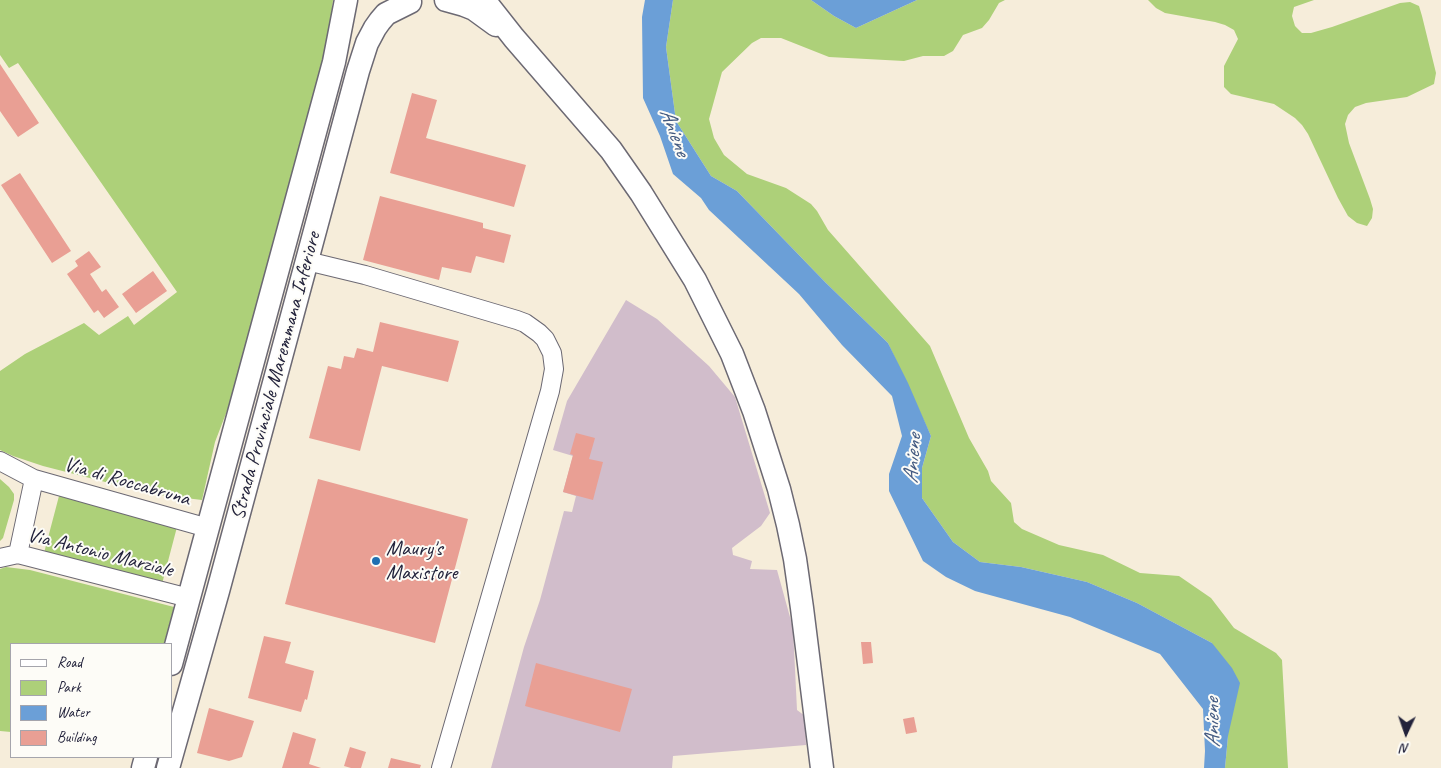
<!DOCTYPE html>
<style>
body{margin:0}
#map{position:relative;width:1441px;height:768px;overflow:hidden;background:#f6edda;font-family:Caveat,sans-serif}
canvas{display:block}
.legend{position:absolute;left:10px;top:643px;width:162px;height:115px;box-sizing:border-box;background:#fdfcf7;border:1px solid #a5a5ac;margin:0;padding:6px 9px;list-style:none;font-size:15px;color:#22223b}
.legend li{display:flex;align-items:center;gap:10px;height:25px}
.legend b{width:25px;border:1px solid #a5a5ac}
.north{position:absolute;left:1381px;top:708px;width:50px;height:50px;-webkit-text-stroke:4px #fdfcf7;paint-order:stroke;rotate:183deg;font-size:14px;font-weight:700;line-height:20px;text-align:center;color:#22223b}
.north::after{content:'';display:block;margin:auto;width:18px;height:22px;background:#22223b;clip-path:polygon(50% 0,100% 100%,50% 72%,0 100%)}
</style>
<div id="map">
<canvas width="1441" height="768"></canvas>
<ul class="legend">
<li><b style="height:6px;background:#fff"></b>Road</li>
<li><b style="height:14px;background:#add079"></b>Park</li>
<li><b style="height:14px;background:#6b9fd7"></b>Water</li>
<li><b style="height:14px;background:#e99f94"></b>Building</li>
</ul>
<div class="north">N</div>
</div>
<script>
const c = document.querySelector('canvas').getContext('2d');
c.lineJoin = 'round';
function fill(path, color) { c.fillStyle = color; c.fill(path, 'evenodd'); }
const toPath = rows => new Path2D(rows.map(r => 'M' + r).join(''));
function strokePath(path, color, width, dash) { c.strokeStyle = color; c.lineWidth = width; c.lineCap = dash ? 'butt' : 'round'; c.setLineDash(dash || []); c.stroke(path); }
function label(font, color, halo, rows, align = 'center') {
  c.font = font + ' Caveat,sans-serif'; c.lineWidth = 4; c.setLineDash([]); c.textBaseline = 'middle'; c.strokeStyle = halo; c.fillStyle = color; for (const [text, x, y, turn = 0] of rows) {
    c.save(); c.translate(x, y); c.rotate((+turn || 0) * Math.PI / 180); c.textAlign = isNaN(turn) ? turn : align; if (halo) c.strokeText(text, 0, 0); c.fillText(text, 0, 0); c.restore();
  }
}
fill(toPath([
 [626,300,657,319,709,366,735,397,770,513,761,526,732,548,733,555,752,561,750,569,777,570,793,628,797,710,805,716,806,745,673,756,672,768,491,768,524,647,540,600,564,511,572,512,576,496,563,492,573,456,553,450,567,401]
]), '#d1bdcb');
fill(toPath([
 [0,0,333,0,329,37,230,403,215,442,202,500,152,494,43,466,13,456,0,450,0,371,25,354,84,323,99,335,128,316,134,325,177,292,18,63,9,68,0,55],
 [673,0,811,0,834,16,856,28,917,0,1005,0,999,3,989,20,982,28,963,35,953,51,944,56,923,56,904,61,829,57,781,38,761,38,752,43,722,72,709,119,714,138,724,155,747,174,786,188,811,204,817,211,828,230,930,346,969,438,988,471,991,481,1011,503,1014,522,1022,529,1059,545,1103,555,1140,573,1179,576,1211,598,1234,628,1276,653,1282,660,1288,768,1225,768,1228,736,1212,643,1137,603,1087,582,1021,567,980,562,953,542,922,498,922,468,931,436,888,343,826,283,737,191,711,176,676,121,666,47],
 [1148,0,1314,0,1294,7,1292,16,1295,26,1302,33,1311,33,1332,27,1400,3,1410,2,1419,6,1422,16,1436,73,1434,84,1407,97,1366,103,1355,107,1348,115,1345,124,1349,143,1370,199,1373,209,1372,218,1367,226,1357,223,1348,216,1338,198,1308,134,1302,125,1295,118,1274,104,1231,94,1224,87,1224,66,1238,39,1234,30,1225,25,1215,22,1165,13,1156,8],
 [0,479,9,487,14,494,14,500,3,538,0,541],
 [59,496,177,527,162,584,44,553],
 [6,567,30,570,174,607,164,644,11,644,11,732,0,731,0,569]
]), '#add079');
fill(toPath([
 [645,0,673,0,666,47,676,121,711,176,737,191,826,283,888,343,908,383,931,436,922,468,922,498,953,542,980,562,1021,567,1087,582,1137,603,1212,643,1232,668,1240,683,1228,736,1225,768,1204,768,1205,751,1203,709,1160,654,1070,617,975,591,946,577,923,561,889,491,889,474,902,436,892,396,842,345,799,294,709,210,701,198,673,174,660,136,643,98,642,17],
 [811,0,917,0,856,28,834,16]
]), '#6b9fd7');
fill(toPath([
 [0,64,39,123,18,137,0,111],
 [412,93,437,100,426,138,526,165,514,207,390,173],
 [20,173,71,251,52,263,1,185],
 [380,196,483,223,483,228,511,235,504,263,476,256,471,273,442,267,439,280,363,260],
 [89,251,101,267,90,274,102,292,106,289,119,307,104,318,98,310,94,313,67,274,78,266,75,261],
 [153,271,167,291,136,313,122,294],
 [380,322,459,341,448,382,382,366,360,451,309,438,328,366,341,369,344,356,354,358,357,348,373,352],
 [576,433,595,438,589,459,603,462,593,500,563,492,573,455,570,454],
 [318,479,468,519,435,643,285,604],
 [264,636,291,642,285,663,314,671,307,700,305,699,301,712,248,698],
 [861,642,871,642,873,663,863,664],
 [536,663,632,689,620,732,525,706],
 [209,708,254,721,242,757,229,761,197,753],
 [914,717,917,732,906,734,903,719],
 [293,732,316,739,309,764,321,768,282,768],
 [350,747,366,752,361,768,351,768,344,766],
 [391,758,421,765,420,768,388,768]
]), '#e99f94');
const minor = toPath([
 [307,261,365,275,517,320,525,323,539,333,545,339,552,353,554,369,550,391,441,768],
 [0,461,34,479,208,528],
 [18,554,34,479],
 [0,558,18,554,189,598]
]);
const major = toPath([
 [446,0,464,5,474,9,496,25],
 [484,0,514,38,611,150,641,193,695,280,732,354,754,411,779,489,788,525,795,559,802,608,822,768],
 [171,664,334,62,346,0],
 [143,768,146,757],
 [168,768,218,591,358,71,367,43,375,28,380,21,386,14,410,2]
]);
strokePath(minor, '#6c6973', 20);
strokePath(major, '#6c6973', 25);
strokePath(minor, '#fff', 18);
strokePath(major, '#fff', 22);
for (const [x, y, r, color] of [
 [376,561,5,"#1f6fb2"]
]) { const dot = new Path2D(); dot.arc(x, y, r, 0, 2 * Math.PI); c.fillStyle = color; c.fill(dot); strokePath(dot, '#fdfcf7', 2); }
label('21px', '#22223b', '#fdfcf7', [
 ["Strada Provinciale Maremmana Inferiore",276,376,-75],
 ["Via di Roccabruna",127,482,16],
 ["Via Antonio Marziale",100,553,14]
]);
label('21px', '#22223b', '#fdfcf7', [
 ["Maury's",386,549],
 ["Maxistore",386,573]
], 'left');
label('italic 22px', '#435a81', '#fdfcf7', [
 ["Aniene",674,132,69],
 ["Aniene",913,459,-86],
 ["Aniene",1213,723,-91]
]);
</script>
